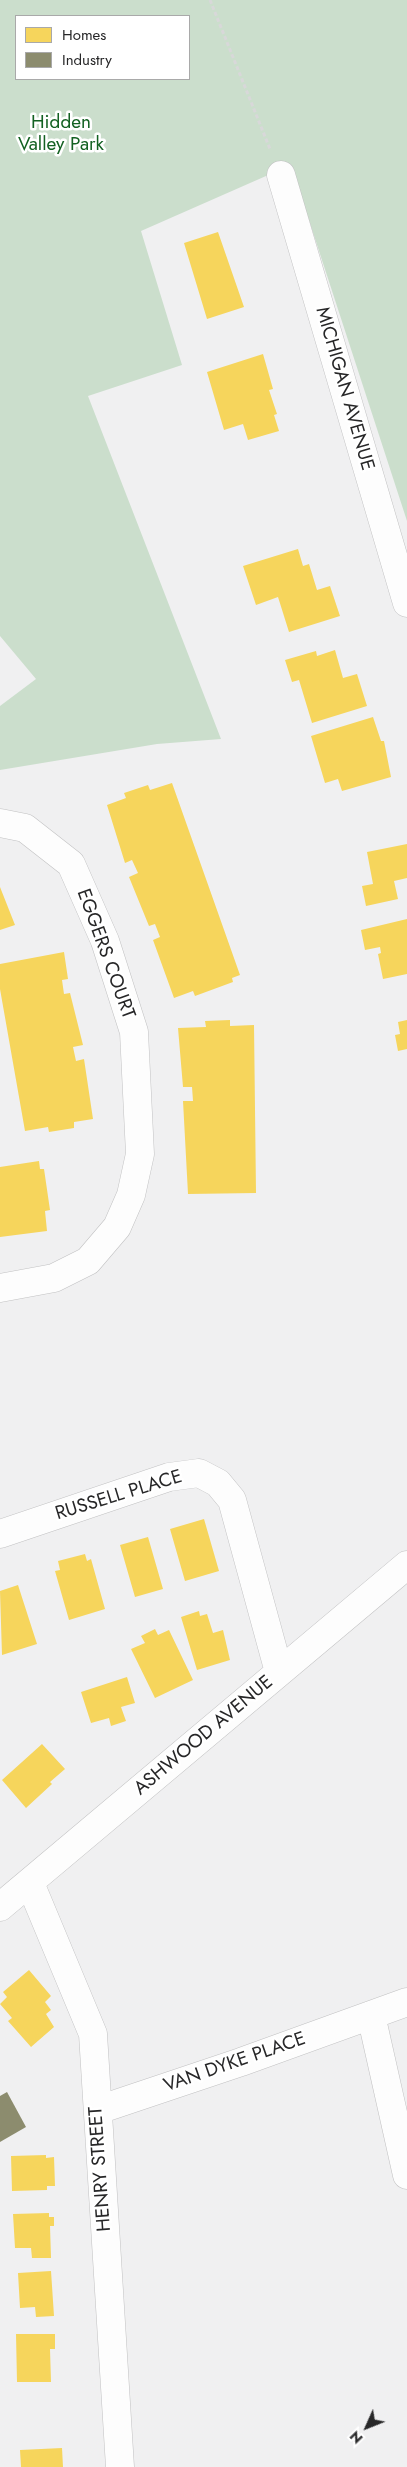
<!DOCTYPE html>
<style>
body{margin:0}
#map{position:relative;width:407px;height:2467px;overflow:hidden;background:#f0f0f1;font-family:Jost,sans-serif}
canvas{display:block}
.legend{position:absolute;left:15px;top:15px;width:175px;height:65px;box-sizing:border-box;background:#fff;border:1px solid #a9a9a9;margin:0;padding:6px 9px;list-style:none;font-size:15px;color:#272728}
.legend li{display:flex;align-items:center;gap:10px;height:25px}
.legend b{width:25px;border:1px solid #a9a9a9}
.north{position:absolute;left:342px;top:2402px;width:50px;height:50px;-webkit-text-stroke:4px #fff;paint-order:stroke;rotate:226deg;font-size:14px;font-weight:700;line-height:20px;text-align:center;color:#272728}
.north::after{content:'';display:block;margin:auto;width:18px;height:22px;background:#272728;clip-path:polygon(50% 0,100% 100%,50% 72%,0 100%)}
</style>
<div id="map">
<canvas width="407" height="2467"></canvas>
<ul class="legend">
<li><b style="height:14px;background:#f6d55c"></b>Homes</li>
<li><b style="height:14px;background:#8c8c6e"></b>Industry</li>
</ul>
<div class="north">N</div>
</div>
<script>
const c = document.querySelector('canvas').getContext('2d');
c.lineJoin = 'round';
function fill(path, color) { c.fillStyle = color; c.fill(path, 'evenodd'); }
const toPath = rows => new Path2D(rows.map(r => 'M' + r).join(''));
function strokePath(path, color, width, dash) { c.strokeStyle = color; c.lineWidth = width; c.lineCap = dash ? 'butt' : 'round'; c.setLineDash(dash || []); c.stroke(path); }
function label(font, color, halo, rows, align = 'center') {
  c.font = font + ' Jost,sans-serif'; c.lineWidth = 5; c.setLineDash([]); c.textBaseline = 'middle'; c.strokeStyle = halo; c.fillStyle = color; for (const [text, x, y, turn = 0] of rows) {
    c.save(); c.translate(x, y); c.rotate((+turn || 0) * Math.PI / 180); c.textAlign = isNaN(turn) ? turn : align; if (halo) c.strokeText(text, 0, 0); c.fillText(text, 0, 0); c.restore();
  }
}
fill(toPath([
 [0,0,407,0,407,521,291,165,141,231,182,365,88,396,221,739,157,744,0,770,0,706,36,679,0,636],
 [16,16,189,16,189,79,16,79]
]), '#cbdecc');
fill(toPath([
 [218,232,244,307,207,319,184,243],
 [263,354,273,389,269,390,277,414,274,415,279,431,248,440,243,424,224,430,207,372],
 [298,549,303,566,309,564,317,590,330,586,340,616,289,632,278,597,256,605,243,566],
 [335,650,343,678,357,674,367,706,312,723,299,680,292,682,285,660,316,651,317,656],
 [373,717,381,741,384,741,391,777,342,791,338,779,325,783,311,736],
 [172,783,240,975,232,978,233,982,195,996,193,991,174,998,153,940,160,937,155,924,149,926,129,877,138,873,132,860,125,863,107,805,126,798,124,793,148,785,150,790],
 [407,844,407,878,394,881,398,899,366,906,362,886,373,884,367,852],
 [0,887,15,925,0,930],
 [407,919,407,974,383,979,378,954,381,953,380,947,365,950,361,930],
 [64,952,68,979,62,980,64,994,70,993,83,1045,73,1047,76,1061,84,1059,93,1119,74,1122,74,1128,49,1132,48,1127,25,1131,0,989,0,964],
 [230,1020,230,1026,254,1025,256,1193,188,1194,183,1101,193,1101,192,1087,183,1087,178,1028,206,1027,205,1021],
 [407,1020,407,1049,398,1051,395,1035,400,1034,398,1022],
 [39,1161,40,1169,44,1169,50,1210,45,1211,47,1231,0,1237,0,1167],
 [204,1519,219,1571,185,1581,170,1529],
 [148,1537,163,1589,135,1597,120,1545],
 [85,1554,87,1561,91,1559,105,1609,69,1620,55,1571,60,1570,58,1561],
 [18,1585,37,1644,2,1655,0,1591],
 [199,1611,200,1616,207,1614,213,1633,223,1630,230,1660,197,1670,181,1617],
 [155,1629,158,1635,169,1630,193,1680,155,1698,131,1649,145,1643,141,1636],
 [127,1677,135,1703,121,1707,126,1721,111,1726,109,1718,91,1723,81,1692],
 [42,1744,65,1769,50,1782,52,1784,26,1808,2,1780],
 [29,1970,51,1996,45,2002,51,2010,46,2014,54,2027,31,2047,8,2021,12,2018,0,2004,7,1997,3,1992],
 [46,2155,46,2158,54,2157,55,2186,47,2186,47,2190,12,2191,11,2156],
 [49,2213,49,2217,54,2217,54,2226,50,2226,51,2258,32,2258,31,2248,15,2248,13,2214],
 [51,2271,54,2316,36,2317,35,2307,20,2308,18,2273],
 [16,2334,55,2334,55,2349,50,2349,51,2382,17,2382],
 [62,2448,63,2467,21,2467,20,2450]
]), '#f6d55c');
fill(toPath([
 [7,2092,26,2127,0,2142,0,2096]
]), '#8c8c6e');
const minor = toPath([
 [281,175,407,603],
 [0,823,25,828,71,864,105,941,134,1032,140,1154,131,1195,117,1227,88,1261,54,1278,0,1288],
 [0,1534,169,1477,199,1473,218,1483,232,1500,279,1672],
 [30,1883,93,2034,120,2467],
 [0,1907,407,1565],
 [371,2015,407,2175],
 [98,2110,241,2062,407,2002]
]);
strokePath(minor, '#c1c1c2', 29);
strokePath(toPath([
 [210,0,270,149]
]), '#d8d8d9', 3, [4, 2.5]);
strokePath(minor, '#fdfdfd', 28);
label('19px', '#136122', '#fff', [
 ["Hidden",61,123],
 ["Valley Park",61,145]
]);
label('19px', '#272728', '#fff', [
 ["MICHIGAN AVENUE",344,389,74],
 ["EGGERS COURT",105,954,70],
 ["RUSSELL PLACE",119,1496,-17],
 ["ASHWOOD AVENUE",204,1736,-40],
 ["VAN DYKE PLACE",235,2063,-19],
 ["HENRY STREET",101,2169,-94]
]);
</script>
